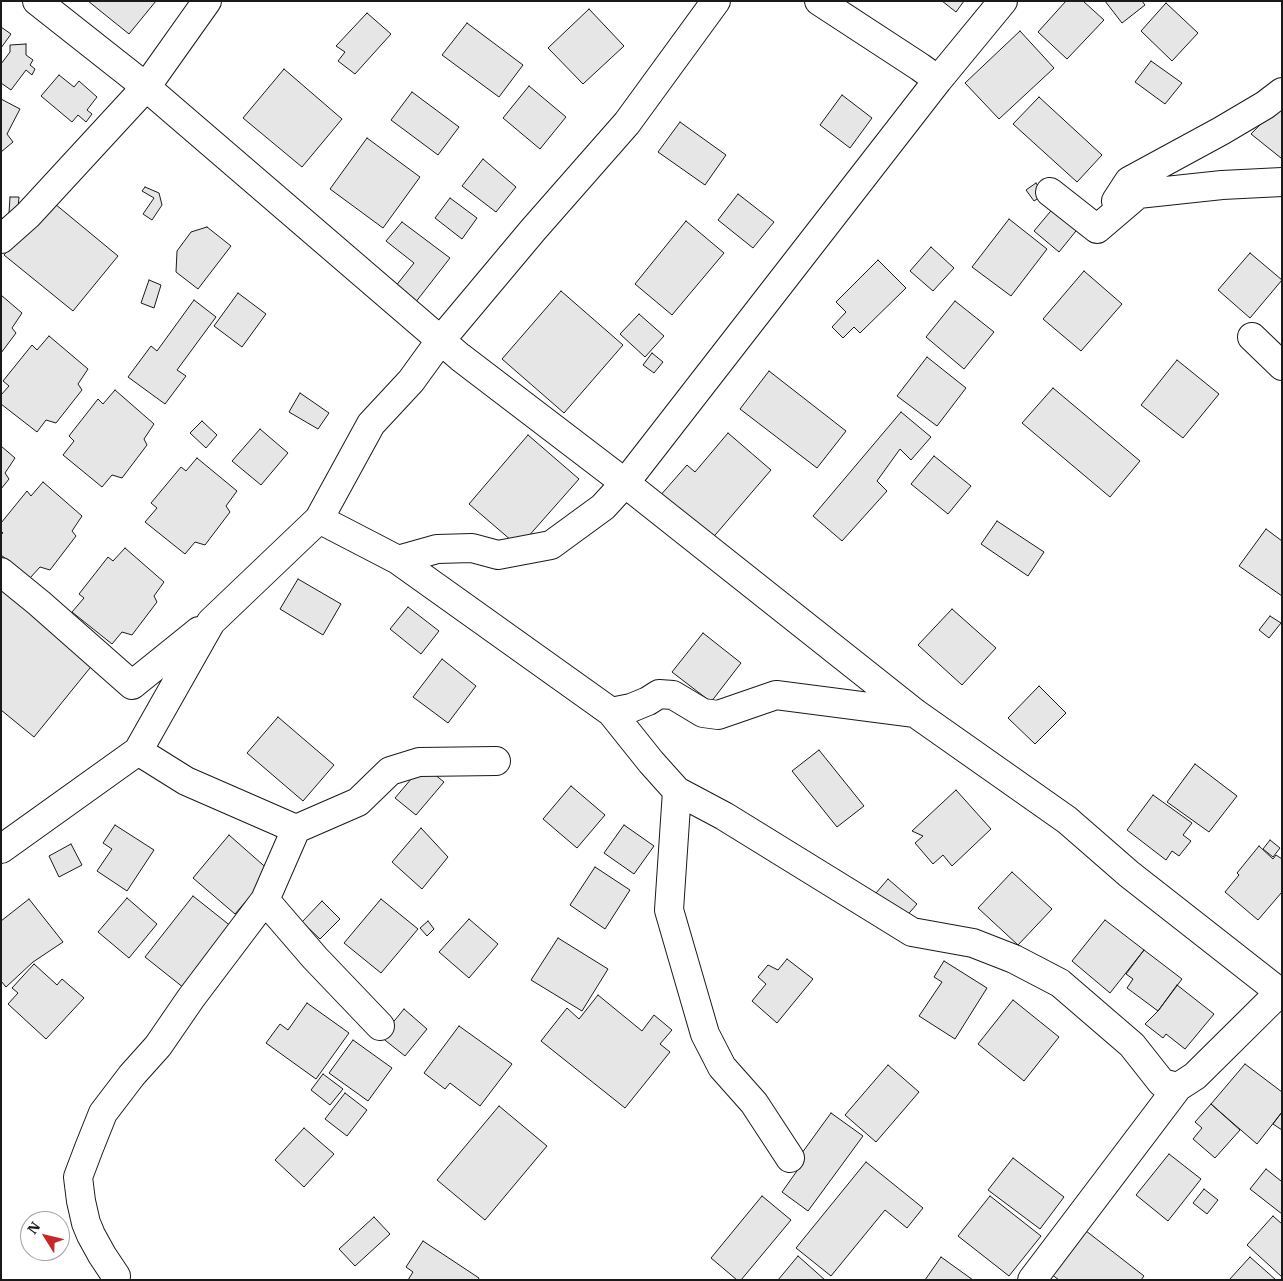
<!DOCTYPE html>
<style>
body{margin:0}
#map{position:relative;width:1283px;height:1281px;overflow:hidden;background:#fff;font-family:"IBM Plex Serif",serif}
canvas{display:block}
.frame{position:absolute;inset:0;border:2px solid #1a1a1a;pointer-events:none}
.north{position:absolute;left:20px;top:1211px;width:50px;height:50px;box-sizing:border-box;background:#fff;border:1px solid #a3a3a3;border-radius:50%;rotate:306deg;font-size:14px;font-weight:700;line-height:20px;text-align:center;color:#1a1a1a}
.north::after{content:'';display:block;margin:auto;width:18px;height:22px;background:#c62828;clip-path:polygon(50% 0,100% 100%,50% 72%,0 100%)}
</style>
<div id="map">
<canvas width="1283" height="1281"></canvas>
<div class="frame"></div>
<div class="north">N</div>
</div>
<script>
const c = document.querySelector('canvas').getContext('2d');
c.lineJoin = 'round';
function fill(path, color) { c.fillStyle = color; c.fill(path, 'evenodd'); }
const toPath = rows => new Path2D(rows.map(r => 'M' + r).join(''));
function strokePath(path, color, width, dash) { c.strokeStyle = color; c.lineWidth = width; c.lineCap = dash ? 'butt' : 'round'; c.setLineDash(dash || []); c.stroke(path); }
const building = toPath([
 [88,1,156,1,129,34,88,1],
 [942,1,964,1,956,12,942,1],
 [1066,1,1083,1,1104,20,1067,59,1038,32,1066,1],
 [1105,1,1142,1,1145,5,1122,23,1105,1],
 [1166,3,1198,33,1172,61,1141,31,1166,3],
 [589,9,624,46,583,84,548,48,589,9],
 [367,13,391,34,355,74,338,61,345,52,336,46,367,13],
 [467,23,523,65,499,97,442,55,467,23],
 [1,27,11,34,1,48,1,27],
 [1020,31,1054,68,999,119,965,83,1020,31],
 [26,44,26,55,33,60,30,65,35,69,32,75,26,70,11,90,1,83,1,64,10,52,10,45,26,44],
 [1151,61,1182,83,1165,104,1135,82,1151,61],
 [284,69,342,119,302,167,243,118,284,69],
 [59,75,74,87,79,81,97,97,87,110,92,114,86,122,78,115,72,122,41,96,59,75],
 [529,86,566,117,540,149,503,118,529,86],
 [412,92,459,127,438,155,391,120,412,92],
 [842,95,872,118,850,148,820,125,842,95],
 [1039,97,1102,155,1077,182,1013,124,1039,97],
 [1,99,20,109,7,134,13,142,1,152,1,99],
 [1282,102,1282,157,1281,158,1251,134,1282,102],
 [680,122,726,155,705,185,658,152,680,122],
 [367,138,420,177,383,228,330,189,367,138],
 [483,159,516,187,496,212,462,186,483,159],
 [1036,183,1043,195,1034,201,1026,190,1036,183],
 [145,187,159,193,162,205,152,220,143,214,154,198,142,191,145,187],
 [738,194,774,222,753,248,718,220,738,194],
 [10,197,19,197,17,219,12,213,9,213,10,197],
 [450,198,477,218,462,239,435,218,450,198],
 [49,199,118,256,73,311,4,255,49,199],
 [1055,206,1080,226,1059,252,1034,231,1055,206],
 [1009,219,1047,249,1011,296,972,267,1009,219],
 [686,221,724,253,672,315,635,284,686,221],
 [402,222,450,258,415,303,395,287,414,263,386,241,402,222],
 [207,227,231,246,198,289,176,272,177,251,191,232,207,227],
 [931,247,954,268,933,291,910,271,931,247],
 [1250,253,1282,280,1250,318,1218,290,1250,253],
 [878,260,906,288,860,333,854,327,843,338,832,327,846,312,836,302,878,260],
 [1084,271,1122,304,1081,351,1043,319,1084,271],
 [149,280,161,285,154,308,141,303,149,280],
 [561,291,623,345,564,413,502,359,561,291],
 [238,293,266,314,242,347,214,326,238,293],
 [1,295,22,313,12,328,16,333,1,353,1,295],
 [194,300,216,317,177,370,186,376,165,404,128,377,151,346,157,351,194,300],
 [955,301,994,332,964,369,926,337,955,301],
 [639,314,664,336,645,357,620,334,639,314],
 [49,336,88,369,78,384,82,390,56,423,46,420,37,432,1,404,1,395,9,386,3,381,32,345,37,350,49,336],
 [652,353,663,362,654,373,643,365,652,353],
 [927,357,966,388,937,426,897,396,927,357],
 [1177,360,1219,394,1183,438,1141,405,1177,360],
 [769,371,846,431,817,468,740,409,769,371],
 [1053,388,1140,461,1110,497,1022,423,1053,388],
 [115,390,154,424,144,439,147,445,122,478,112,475,102,487,63,455,74,441,69,436,98,399,103,404,115,390],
 [300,393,329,413,318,429,289,412,300,393],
 [901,412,931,437,911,460,900,449,877,481,887,491,842,541,813,516,901,412],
 [202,421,217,435,206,448,190,433,202,421],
 [260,429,288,453,261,485,232,461,260,429],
 [728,433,771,470,710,541,659,497,687,465,695,472,728,433],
 [528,435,579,479,519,547,469,504,528,435],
 [1,446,15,458,5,473,9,479,1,489,1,446],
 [934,456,971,486,948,514,911,484,934,456],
 [197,458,237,491,226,506,230,512,205,545,195,542,185,554,145,522,157,508,151,503,181,467,186,471,197,458],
 [43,482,82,516,72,531,76,536,50,570,40,567,30,578,1,555,1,534,3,533,1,531,1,523,27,491,31,496,43,482],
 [997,521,1044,552,1028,576,981,544,997,521],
 [1266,529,1282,541,1282,596,1239,566,1266,529],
 [125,548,164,582,154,596,157,602,132,635,122,632,112,644,72,612,84,598,79,594,108,557,113,561,125,548],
 [298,579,341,604,323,635,280,609,298,579],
 [1,588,94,663,34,737,1,710,1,588],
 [408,607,439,631,421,654,390,629,408,607],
 [952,609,996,648,962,685,918,645,952,609],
 [1270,616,1281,623,1269,638,1259,630,1270,616],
 [703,633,741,663,711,702,672,672,703,633],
 [442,659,476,686,448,723,413,697,442,659],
 [1039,686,1066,713,1035,744,1008,718,1039,686],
 [278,717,334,765,303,801,247,753,278,717],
 [819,750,864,806,837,827,792,771,819,750],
 [1195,764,1237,796,1209,832,1167,802,1195,764],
 [423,765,444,782,416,815,395,798,423,765],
 [571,786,605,815,577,848,543,819,571,786],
 [956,790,991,829,952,866,943,855,933,864,915,843,923,836,912,831,956,790],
 [1153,795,1192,823,1183,835,1191,841,1179,856,1172,851,1166,860,1127,830,1153,795],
 [115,825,154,850,127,891,97,871,112,849,103,843,115,825],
 [624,825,654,846,634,874,604,853,624,825],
 [421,828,448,857,422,889,392,862,421,828],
 [229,835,271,872,235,914,193,878,229,835],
 [1270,840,1280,848,1273,857,1263,849,1270,840],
 [71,844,82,865,59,877,49,856,71,844],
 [1259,846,1273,859,1276,855,1282,859,1282,892,1258,920,1225,892,1239,875,1237,873,1259,846],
 [595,867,630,890,605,929,570,905,595,867],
 [1012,872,1052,909,1018,945,978,908,1012,872],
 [888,879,917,904,904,919,870,900,888,879],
 [193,896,232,927,184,988,145,957,193,896],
 [127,898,157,924,129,958,98,932,127,898],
 [29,899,63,942,33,962,6,987,1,981,1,921,29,899],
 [381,899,418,929,381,973,344,943,381,899],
 [322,901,340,919,320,939,302,922,322,901],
 [469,919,498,944,469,978,439,952,469,919],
 [1105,920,1144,950,1110,993,1072,961,1105,920],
 [428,921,434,929,427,936,420,928,428,921],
 [558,938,608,969,582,1011,531,980,558,938],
 [1144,950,1182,979,1158,1011,1127,988,1133,979,1126,974,1144,950],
 [787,959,813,979,777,1023,752,1001,766,984,758,977,768,965,778,970,787,959],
 [944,961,987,988,955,1039,919,1016,942,982,934,977,944,961],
 [34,964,57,985,62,979,84,998,46,1039,8,1004,18,993,12,988,34,964],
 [1177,985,1214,1014,1185,1049,1166,1034,1163,1038,1145,1024,1158,1011,1177,985],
 [598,995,642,1031,654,1015,672,1030,660,1044,670,1052,625,1108,541,1041,567,1008,579,1019,598,995],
 [1013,1000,1059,1037,1024,1081,978,1044,1013,1000],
 [307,1003,349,1033,316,1079,266,1043,280,1024,288,1030,307,1003],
 [404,1009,427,1029,405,1056,381,1037,404,1009],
 [459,1026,512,1064,480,1106,450,1083,445,1089,424,1073,459,1026],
 [353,1040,392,1068,368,1101,329,1073,353,1040],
 [1245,1064,1282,1092,1282,1112,1257,1144,1211,1104,1245,1064],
 [888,1065,919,1092,876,1142,845,1115,888,1065],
 [323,1074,343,1089,330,1105,311,1090,323,1074],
 [345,1093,367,1110,347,1136,325,1119,345,1093],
 [1211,1104,1240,1130,1215,1158,1193,1139,1202,1128,1195,1122,1211,1104],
 [499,1106,547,1146,485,1220,437,1180,499,1106],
 [1282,1112,1282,1130,1273,1124,1282,1112],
 [831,1113,863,1136,808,1211,782,1192,804,1161,799,1157,831,1113],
 [304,1128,334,1154,304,1187,275,1160,304,1128],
 [1169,1154,1201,1179,1168,1221,1136,1195,1169,1154],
 [1013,1158,1064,1197,1040,1229,988,1190,1013,1158],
 [866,1162,923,1208,907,1228,885,1210,831,1276,796,1248,866,1162],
 [1266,1169,1281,1181,1282,1180,1282,1214,1250,1189,1266,1169],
 [1204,1189,1218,1200,1207,1214,1193,1203,1204,1189],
 [762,1196,791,1220,741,1280,737,1280,711,1258,762,1196],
 [990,1196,1041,1236,1009,1276,958,1236,990,1196],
 [1273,1216,1282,1224,1282,1277,1247,1245,1273,1216],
 [374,1217,390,1234,355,1266,339,1249,374,1217],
 [1081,1227,1144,1276,1141,1280,1059,1280,1047,1271,1081,1227],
 [423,1241,479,1278,478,1280,408,1280,413,1272,406,1267,423,1241],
 [798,1256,825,1280,778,1280,798,1256],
 [941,1257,973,1280,925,1280,941,1257],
 [1250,1257,1276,1280,1229,1280,1250,1257]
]);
fill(building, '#e6e6e6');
strokePath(building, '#1a1a1a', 1);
const street = toPath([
 [37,1,146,87,460,357,625,483,915,713,1067,820,1129,874,1282,994],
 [819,1,920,67,938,80],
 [1050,192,1097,229,1138,194,1222,185,1282,182],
 [1116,201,1129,181,1221,131,1265,105,1282,92],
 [1,239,28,215,146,87,207,1],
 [1252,337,1282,366],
 [319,519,398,560,611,712,631,708,648,701,659,694,673,695,703,713,718,715,776,695,915,713],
 [398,560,437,549,472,548,498,555,551,545,603,507,625,483,938,80,1003,1],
 [1,572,39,603,132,685,199,631],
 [611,712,651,762,677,791,724,816,912,932,973,943,1014,959,1060,983,1132,1045,1162,1083,1178,1087,1195,1076,1280,992],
 [138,751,186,781,296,829,358,802,390,771,419,762,496,761],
 [677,791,669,910,705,1034,722,1067,754,1103,790,1158],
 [1,849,138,751,211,622,319,519,371,424,411,381,440,341,533,230,627,123,716,1],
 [265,900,315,958,380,1026],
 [116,1276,102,1255,91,1235,86,1223,81,1201,78,1177,89,1148,103,1113,132,1075,158,1046,191,998,265,900,296,829],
 [1032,1280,1178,1087]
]);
strokePath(street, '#1a1a1a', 30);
strokePath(street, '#fff', 28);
</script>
